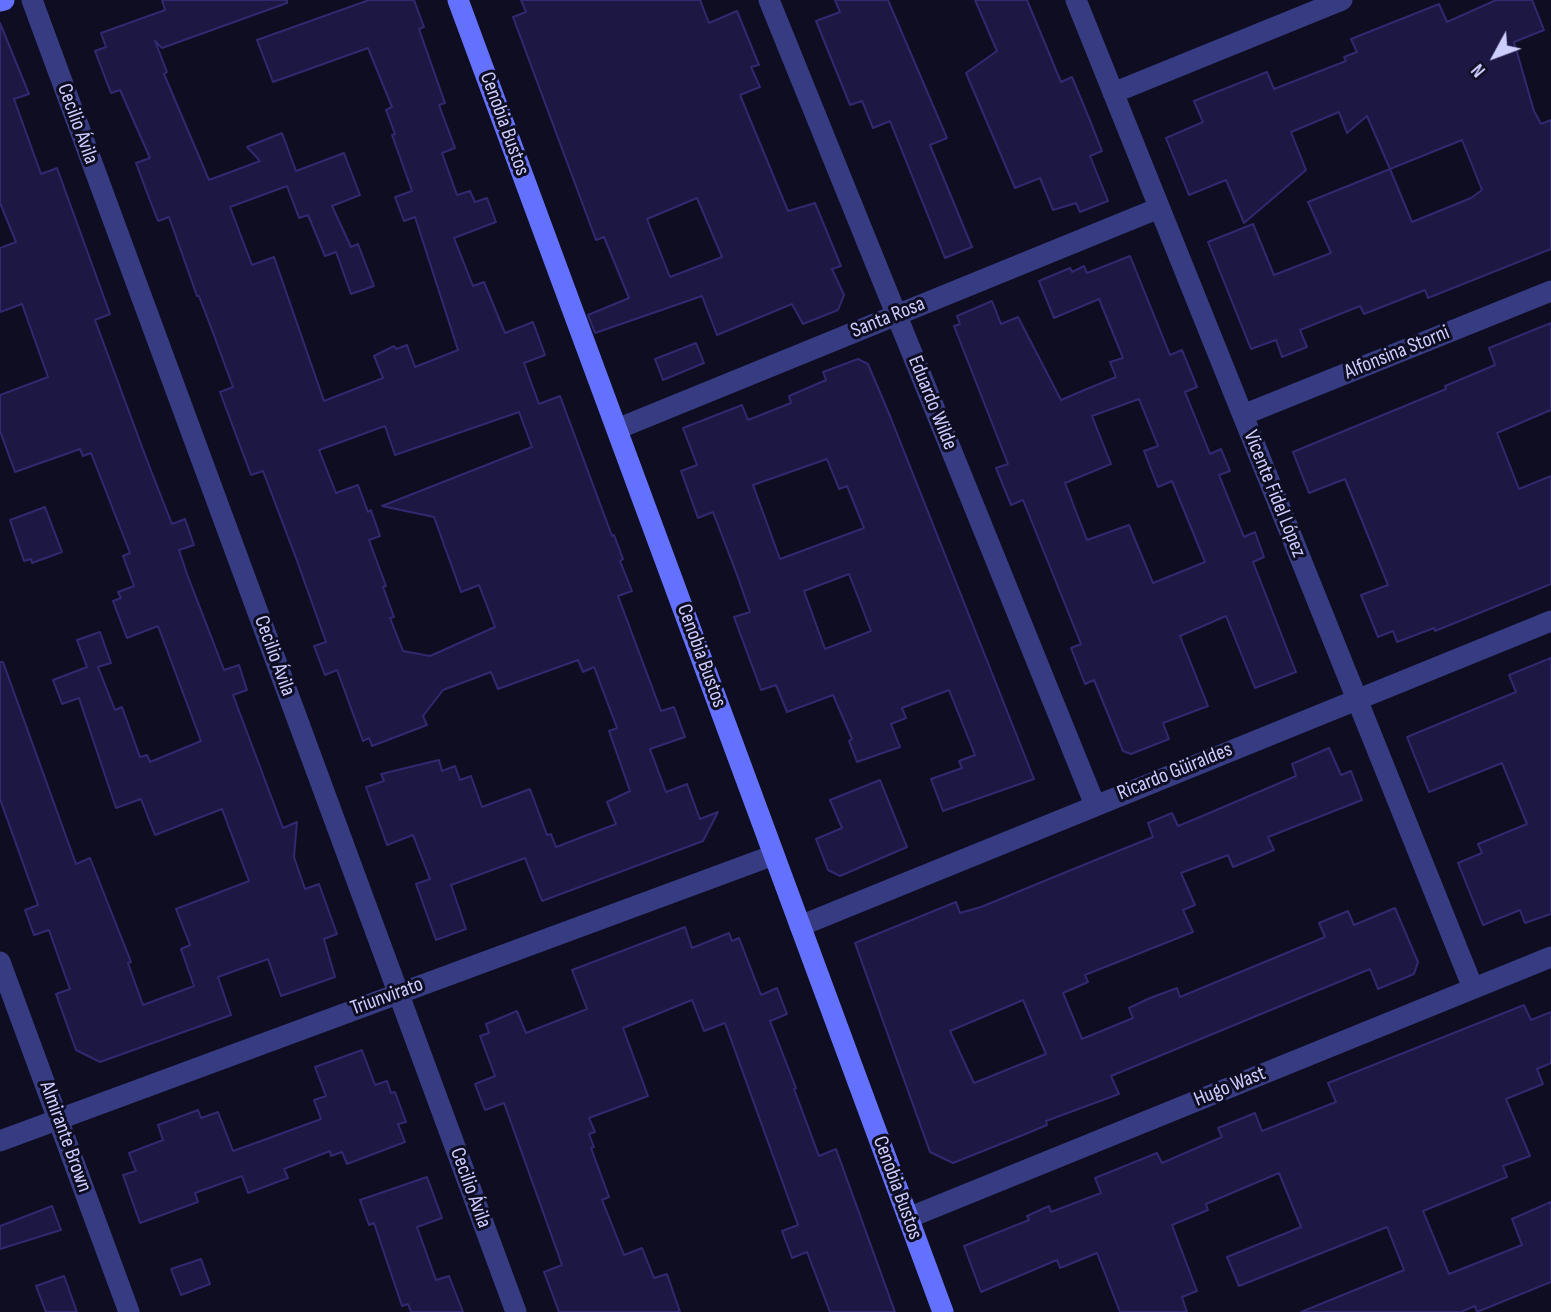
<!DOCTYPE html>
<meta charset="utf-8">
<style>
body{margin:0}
#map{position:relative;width:1551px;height:1312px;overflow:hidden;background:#0e0d22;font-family:"Sofia Sans Condensed",sans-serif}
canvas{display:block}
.north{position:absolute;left:1460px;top:21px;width:70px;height:70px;-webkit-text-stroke:5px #0e0d22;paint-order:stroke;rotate:229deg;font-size:19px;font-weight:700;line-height:28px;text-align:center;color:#cecdff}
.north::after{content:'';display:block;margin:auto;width:24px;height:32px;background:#cecdff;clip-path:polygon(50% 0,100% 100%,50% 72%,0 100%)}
</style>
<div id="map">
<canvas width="1551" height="1312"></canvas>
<div class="north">N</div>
</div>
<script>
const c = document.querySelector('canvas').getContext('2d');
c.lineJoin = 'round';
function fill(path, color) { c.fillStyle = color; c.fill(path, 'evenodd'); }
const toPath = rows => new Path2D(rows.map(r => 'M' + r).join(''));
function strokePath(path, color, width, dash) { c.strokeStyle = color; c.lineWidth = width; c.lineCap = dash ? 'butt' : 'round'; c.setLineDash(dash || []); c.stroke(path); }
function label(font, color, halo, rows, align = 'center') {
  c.font = font + ' "Sofia Sans Condensed",sans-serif'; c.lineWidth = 6; c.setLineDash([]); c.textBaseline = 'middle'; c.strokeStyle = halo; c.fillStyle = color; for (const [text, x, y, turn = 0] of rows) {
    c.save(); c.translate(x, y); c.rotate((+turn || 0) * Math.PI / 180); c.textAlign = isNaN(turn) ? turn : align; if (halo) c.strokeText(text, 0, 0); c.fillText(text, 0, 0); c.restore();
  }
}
const building = toPath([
 [162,0,287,0,287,3,162,48,155,41,167,72,164,74,209,180,260,161,247,147,282,133,296,171,344,153,360,195,332,206,351,247,358,244,374,286,351,294,336,252,325,256,308,215,299,218,287,186,230,207,252,265,274,257,324,401,383,378,374,356,394,346,396,349,407,345,415,367,458,350,415,217,404,221,395,197,412,191,392,135,395,134,386,110,392,107,368,48,273,82,257,40,369,0,414,0,424,27,419,29,445,103,439,105,455,148,442,153,457,195,470,191,475,202,487,198,496,222,454,238,473,286,484,282,505,333,533,322,545,355,524,363,539,404,560,396,612,536,614,535,623,559,620,561,632,591,618,596,652,687,661,711,674,707,685,737,650,749,666,792,687,784,700,819,718,812,703,841,542,901,525,858,451,885,466,929,436,940,416,884,430,879,413,835,387,845,366,787,384,781,381,774,439,760,442,771,455,766,460,780,471,776,482,807,530,789,547,835,551,834,556,847,616,824,607,802,630,791,609,731,617,728,594,667,583,672,578,660,498,689,491,672,443,690,423,716,427,725,372,746,369,738,363,741,337,670,325,675,314,646,326,642,296,558,263,471,251,475,220,392,233,387,212,330,199,296,197,296,169,217,158,221,146,190,136,163,150,158,120,90,111,93,95,51,106,47,101,33,165,10,162,0],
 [519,412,532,447,382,506,434,517,461,592,479,585,495,627,430,656,403,651,390,618,394,617,383,587,386,586,369,540,380,536,371,510,368,512,358,485,336,493,319,450,385,426,395,455,519,412],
 [521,0,700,0,709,23,737,11,759,65,751,67,760,87,740,95,788,211,815,203,841,266,832,269,844,295,838,310,803,324,792,304,717,335,702,296,595,333,588,315,629,298,604,237,596,240,513,17,526,12,521,0],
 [697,198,722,257,670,277,647,219,697,198],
 [835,0,888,0,947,138,930,145,972,247,945,258,890,121,873,128,862,101,850,105,816,21,840,12,835,0],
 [975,0,1027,0,1061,82,1072,77,1091,123,1102,151,1090,156,1108,201,1080,212,1076,203,1053,210,1040,178,1015,188,966,73,997,51,975,0],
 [1496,0,1532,0,1544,30,1514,42,1534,111,1541,124,1551,120,1551,249,1428,298,1425,290,1364,314,1360,306,1300,330,1307,347,1282,357,1276,340,1251,349,1208,242,1253,224,1274,275,1331,253,1308,202,1390,169,1412,222,1471,198,1482,190,1462,140,1390,169,1367,116,1347,133,1339,112,1291,132,1306,170,1244,223,1226,180,1189,195,1166,138,1203,122,1194,101,1267,72,1274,89,1346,61,1344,57,1357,52,1351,39,1439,4,1447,22,1496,0],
 [0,23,29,94,14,99,41,174,57,168,110,314,95,320,148,463,172,524,185,519,194,545,179,550,187,574,224,670,239,665,247,690,233,695,283,828,297,822,294,857,305,889,319,884,337,934,324,939,335,977,281,996,268,959,240,969,218,977,231,1015,100,1062,76,1050,56,994,70,989,57,953,49,930,34,935,25,910,38,905,0,799,0,662,3,662,76,864,90,858,131,962,128,963,143,1005,194,986,181,949,190,945,176,909,249,881,222,809,155,835,141,799,116,808,79,698,62,704,53,680,87,667,77,640,100,632,111,663,98,667,115,710,122,707,140,757,147,755,150,762,201,741,158,626,127,638,113,601,121,598,118,592,134,586,123,556,130,553,91,453,83,456,80,449,15,472,0,431,0,395,48,377,22,304,0,312,0,248,16,242,0,203,0,23],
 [1130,256,1170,355,1182,350,1197,387,1185,392,1210,454,1221,449,1230,471,1219,475,1244,537,1255,532,1264,557,1253,562,1296,672,1255,688,1226,616,1180,636,1208,706,1163,723,1169,739,1131,754,1123,751,1094,680,1085,684,1071,648,1081,644,1023,500,1011,505,996,468,1008,464,954,326,960,324,957,316,992,301,1001,324,1018,317,1061,400,1082,391,1116,377,1110,362,1123,358,1099,299,1054,318,1039,281,1070,268,1072,272,1084,266,1087,273,1130,256],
 [1139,399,1158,446,1144,451,1158,487,1172,481,1205,562,1153,583,1129,525,1087,540,1065,483,1111,464,1092,416,1139,399],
 [1551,323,1551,410,1497,433,1519,489,1551,476,1551,584,1435,631,1434,628,1397,642,1393,631,1378,637,1361,595,1388,585,1345,479,1309,493,1293,452,1446,389,1445,386,1495,365,1489,348,1551,323],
 [696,343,704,363,663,380,655,359,696,343],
 [858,359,868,364,890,416,1034,779,943,811,931,779,962,768,959,761,975,755,949,690,902,708,906,718,891,724,900,747,857,762,849,741,852,739,833,695,787,712,776,685,761,690,734,617,750,612,737,575,713,512,698,518,681,471,697,465,683,428,742,405,748,420,791,403,789,396,826,380,823,372,858,359],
 [827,459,839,489,847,486,864,528,780,559,753,485,827,459],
 [849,574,871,631,825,649,804,591,849,574],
 [45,507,62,552,32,563,31,559,24,561,10,520,45,507],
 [1551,658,1551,914,1525,923,1520,910,1483,925,1458,863,1482,853,1478,844,1527,824,1502,763,1429,792,1407,737,1516,692,1509,675,1551,658],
 [1329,748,1341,775,1351,771,1362,800,1268,837,1274,850,1260,856,1233,867,1228,855,1181,873,1195,905,1183,910,1193,932,1085,975,1088,982,1063,993,1082,1039,1133,1018,1129,1008,1150,998,1177,988,1180,997,1325,937,1319,923,1348,911,1354,925,1395,908,1418,962,1414,974,1378,989,1370,969,1111,1076,1119,1094,1046,1121,1047,1125,1023,1135,953,1163,930,1152,855,943,956,902,960,913,981,907,1093,861,1153,837,1148,823,1172,813,1178,826,1200,817,1296,776,1292,764,1329,748],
 [1023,1000,1046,1054,974,1083,950,1031,1023,1000],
 [880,780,907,847,840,876,828,870,816,839,842,828,830,800,880,780],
 [685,927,692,948,729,933,732,941,739,938,761,995,777,988,787,1014,770,1021,796,1088,794,1089,819,1156,836,1149,895,1312,830,1312,807,1252,792,1258,782,1231,798,1225,725,1023,704,1031,692,1000,623,1028,648,1096,589,1118,595,1132,589,1134,594,1147,591,1148,609,1197,602,1200,624,1255,642,1248,654,1278,667,1274,680,1312,559,1312,544,1272,562,1265,523,1156,504,1103,485,1110,475,1084,495,1076,480,1036,489,1033,486,1024,517,1011,526,1033,587,1009,572,970,685,927],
 [1524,1005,1531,1020,1551,1012,1551,1063,1537,1069,1543,1084,1506,1099,1530,1156,1503,1166,1507,1177,1423,1211,1449,1274,1522,1245,1512,1219,1551,1202,1551,1282,1477,1312,1475,1306,1461,1312,1301,1312,1404,1270,1387,1227,1239,1286,1227,1257,1301,1227,1279,1173,1206,1204,1208,1210,1172,1225,1197,1291,1182,1297,1187,1312,1120,1312,1097,1253,1060,1268,1057,1260,981,1292,964,1246,1029,1220,1027,1216,1049,1206,1051,1212,1101,1193,1095,1178,1157,1153,1162,1163,1222,1137,1218,1128,1255,1113,1262,1131,1336,1102,1328,1083,1524,1005],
 [362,1050,375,1085,387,1081,391,1093,395,1092,406,1122,398,1124,405,1142,347,1164,342,1152,331,1156,330,1151,284,1169,288,1178,248,1193,242,1176,195,1193,198,1202,140,1223,123,1175,136,1171,129,1153,163,1140,158,1125,198,1110,201,1118,218,1112,233,1151,261,1141,321,1119,314,1100,326,1096,315,1067,362,1050],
 [427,1177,442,1218,417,1227,436,1280,449,1276,463,1312,411,1312,408,1304,402,1306,374,1223,369,1225,360,1200,427,1177],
 [52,1206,61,1230,0,1249,0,1226,52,1206],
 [201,1259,210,1284,181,1295,171,1269,201,1259],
 [64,1276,77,1312,46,1312,36,1286,64,1276]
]);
fill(building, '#1d1843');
strokePath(building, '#302970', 2);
strokePath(toPath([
 [32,0,516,1312],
 [769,0,1095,805],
 [1076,0,1473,988],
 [1113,93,1342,0],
 [1243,415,1551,291],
 [617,429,1159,208],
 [800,926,1551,621],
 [0,962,129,1312],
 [0,1141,774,855],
 [908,1218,1551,957]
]), '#363b82', 21);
strokePath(toPath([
 [458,0,943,1312],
 [0,1,4,0]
]), '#6470ff', 21);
label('21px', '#cecdff', '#0e0d22', [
 ["Cecilio Ávila",77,124,70],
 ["Cenobia Bustos",504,124,70],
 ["Santa Rosa",888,318,-22],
 ["Alfonsina Storni",1397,353,-22],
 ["Eduardo Wilde",932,403,68],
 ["Vicente Fidel López",1274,494,68],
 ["Cecilio Ávila",274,656,70],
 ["Cenobia Bustos",701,656,70],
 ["Ricardo Güiraldes",1175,772,-22],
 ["Triunvirato",387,997,-20],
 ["Hugo Wast",1230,1087,-22],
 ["Almirante Brown",65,1137,70],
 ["Cecilio Ávila",470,1188,70],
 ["Cenobia Bustos",897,1188,70]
]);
</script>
